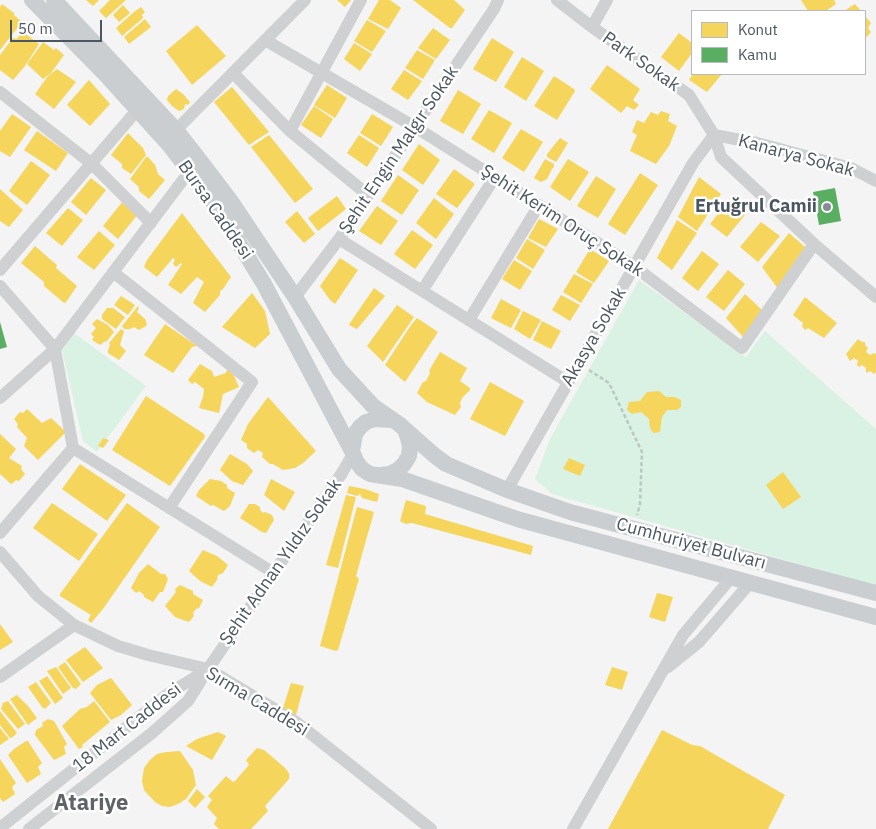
<!DOCTYPE html>
<meta charset="utf-8">
<style>
body{margin:0}
#map{position:relative;width:876px;height:829px;overflow:hidden;background:#f4f4f4;font-family:"IBM Plex Sans",sans-serif}
canvas{display:block}
.legend{position:absolute;left:691px;top:10px;width:175px;height:65px;box-sizing:border-box;background:#fff;border:1px solid #b7bbc0;margin:0;padding:6px 9px;list-style:none;font-size:15px;color:#4a5661}
.legend li{display:flex;align-items:center;gap:10px;height:25px}
.legend b{width:25px;border:1px solid #b7bbc0}
.scale{position:absolute;left:10px;top:20px;width:92px;height:22px;box-sizing:border-box;border:2px solid #4a5661;border-top:0;padding-left:6px;font-size:15px;line-height:18px;white-space:nowrap;color:#4a5661;-webkit-text-stroke:4px #fff;paint-order:stroke}
</style>
<div id="map">
<canvas width="876" height="829"></canvas>
<ul class="legend">
<li><b style="height:14px;background:#f6d55c"></b>Konut</li>
<li><b style="height:14px;background:#5aae61"></b>Kamu</li>
</ul>
<div class="scale">50 m</div>
</div>
<script>
const c = document.querySelector('canvas').getContext('2d');
c.lineJoin = 'round';
function fill(path, color) { c.fillStyle = color; c.fill(path, 'evenodd'); }
const toPath = rows => new Path2D(rows.map(r => 'M' + r).join(''));
function strokePath(path, color, width, dash) { c.strokeStyle = color; c.lineWidth = width; c.lineCap = dash ? 'butt' : 'round'; c.setLineDash(dash || []); c.stroke(path); }
function label(font, color, halo, rows, align = 'center') {
  c.font = font + ' "IBM Plex Sans",sans-serif'; c.lineWidth = 5; c.setLineDash([]); c.textBaseline = 'middle'; c.strokeStyle = halo; c.fillStyle = color; for (const [text, x, y, turn = 0] of rows) {
    c.save(); c.translate(x, y); c.rotate((+turn || 0) * Math.PI / 180); c.textAlign = isNaN(turn) ? turn : align; if (halo) c.strokeText(text, 0, 0); c.fillText(text, 0, 0); c.restore();
  }
}
fill(toPath([
 [639,280,746,357,765,331,876,429,876,586,552,494,535,479,550,439],
 [74,333,146,386,97,452,83,441,62,350]
]), '#d9f2e3');
fill(toPath([
 [86,0,99,0,93,6],
 [110,0,126,0,106,18,99,11],
 [337,0,351,0,345,7],
 [379,0,390,0,401,8,388,29,368,19],
 [413,0,454,0,465,10,452,28,450,28],
 [801,0,834,0,836,4,826,11,808,11],
 [2,4,14,13,14,15,22,22,0,50,0,7],
 [855,4,861,11,845,11,847,9],
 [123,5,130,13,119,22,113,15],
 [141,7,145,12,142,15,143,18,122,36,116,28,134,12],
 [865,16,871,23,868,28,871,32,865,39],
 [145,19,151,27,129,44,124,37],
 [367,20,386,31,372,52,354,41],
 [197,25,226,56,192,85,166,51],
 [433,28,450,40,436,59,418,48],
 [22,31,39,44,25,66,13,80,0,70,0,55,13,38,17,39],
 [679,33,692,43,692,53,679,71,661,57],
 [492,38,514,52,496,82,473,69],
 [43,42,54,50,56,48,64,55,51,73,43,79,27,64],
 [354,43,372,54,360,71,344,59],
 [417,50,435,60,423,79,405,68],
 [522,57,544,71,526,101,504,87],
 [607,65,640,89,633,100,639,105,634,110,627,106,621,113,590,89],
 [57,69,76,82,54,109,35,94,48,76],
 [404,70,422,81,408,100,391,89],
 [693,74,722,74,707,92,689,80],
 [554,76,574,89,575,91,557,120,534,106],
 [89,80,110,104,90,126,67,105],
 [327,85,347,98,335,118,314,105],
 [232,87,269,132,249,145,214,102],
 [176,89,183,94,190,102,188,105,185,104,184,109,179,111,172,106,167,100,168,96],
 [458,90,481,104,463,134,440,121],
 [314,106,333,119,321,138,301,125],
 [489,110,512,123,494,153,471,139],
 [661,111,670,114,668,121,677,126,669,146,656,164,630,151,637,135,632,132,637,120,644,123,651,112,658,115],
 [12,114,31,127,10,157,0,151,0,131],
 [372,114,393,127,381,146,360,133],
 [521,129,543,142,524,172,502,158],
 [37,131,68,153,56,171,24,150],
 [128,133,143,148,146,155,131,174,122,168,122,164,111,155],
 [269,135,313,189,295,203,251,147],
 [359,135,379,148,367,167,347,153],
 [560,138,568,143,556,162,547,157,547,154],
 [419,144,440,160,423,185,402,170],
 [146,157,148,157,155,165,158,174,165,180,149,199,139,191,139,187,130,179],
 [545,159,554,164,554,167,552,169,547,179,541,182,534,178],
 [568,159,589,172,570,201,550,187],
 [31,161,50,175,27,205,9,191],
 [454,169,475,184,457,208,436,194],
 [640,173,658,185,625,235,608,224],
 [398,175,419,190,402,215,381,201],
 [596,176,616,189,598,218,577,206],
 [699,177,721,194,697,231,678,217],
 [91,178,106,190,86,215,71,202],
 [0,189,23,210,9,227,0,221],
 [337,196,346,209,318,231,308,218],
 [732,196,748,211,727,237,710,224],
 [434,198,454,214,436,239,416,223],
 [123,201,138,214,118,239,103,226],
 [377,206,398,221,381,245,359,231],
 [68,208,83,220,62,246,46,233],
 [297,211,315,234,304,243,285,222],
 [182,213,231,277,223,289,220,291,220,295,205,312,193,303,204,282,197,277,181,294,168,285,182,264,181,263,176,267,173,264,175,259,173,258,157,277,144,267,147,260],
 [539,219,558,229,546,247,528,238],
 [677,220,697,233,672,270,657,258],
 [761,222,780,236,758,262,740,247],
 [412,230,433,245,415,269,394,254],
 [99,231,115,245,94,270,77,257],
 [789,233,806,248,778,289,762,267],
 [527,239,545,250,533,269,516,258],
 [35,246,51,260,57,265,56,268,77,286,66,302,64,303,44,286,44,282,21,263],
 [590,249,609,261,594,283,576,272],
 [702,251,719,264,698,291,682,278],
 [340,258,358,270,335,304,330,300,320,286],
 [514,260,532,271,520,290,502,279],
 [728,270,745,284,724,311,706,297],
 [574,274,593,284,581,303,563,292],
 [374,288,385,296,357,329,349,325,350,323],
 [252,293,265,311,270,334,255,348,222,327],
 [745,294,762,310,743,337,726,318],
 [561,295,580,305,570,321,552,310],
 [121,296,135,305,128,315,114,305],
 [805,297,837,323,824,338,808,328,805,330,802,326,803,323,793,315],
 [501,299,521,310,511,328,491,318],
 [397,305,414,317,383,362,367,346],
 [138,306,139,308,137,312,145,319,147,324,146,326,139,330,134,327,130,329,124,329,122,326],
 [107,308,113,308,125,317,116,329,102,319,102,315],
 [523,311,541,320,530,339,514,329],
 [417,318,438,332,405,382,385,365,411,325],
 [97,319,108,325,114,332,107,341,104,342,100,345,92,340,94,337,91,334,96,328,92,324],
 [542,321,561,331,551,349,533,340],
 [165,324,197,346,192,347,173,373,144,355],
 [121,329,124,331,120,345,126,351,119,360,108,353,108,350,110,345,109,343],
 [858,339,862,342,865,342,865,345,868,348,866,352,870,355,874,353,876,354,876,372,874,374,870,371,866,373,866,368,862,365,859,367,857,365,858,361,854,358,850,361,846,354],
 [440,352,467,368,460,381,470,388,470,390,462,398,460,403,461,407,455,415,427,402,417,393,423,382,426,381,430,373,429,371],
 [200,364,212,371,214,377,226,373,226,371,231,369,239,387,223,394,219,413,199,408,203,397,204,389,195,382,192,384,188,380],
 [490,382,524,401,505,436,470,419],
 [659,391,666,397,675,397,681,400,681,407,677,410,667,410,662,417,660,432,653,433,650,428,649,419,641,412,632,414,627,410,629,402,640,401,647,392],
 [146,396,204,434,205,437,170,486,112,450],
 [268,397,316,451,303,463,295,468,283,470,273,464,270,464,262,457,263,453,258,450,254,453,247,448,247,444,241,440,248,424],
 [27,409,42,423,51,418,66,432,38,460,24,446,27,438,17,427,18,424,14,419,20,412,23,413],
 [0,434,16,449,9,458,22,466,21,469,25,474,19,481,16,480,13,483,11,484,0,474],
 [103,438,109,440,103,448,98,446],
 [230,454,247,464,253,471,243,485,232,481,220,470],
 [569,458,585,465,580,476,563,469],
 [80,464,126,495,107,521,62,489],
 [783,472,801,497,783,509,766,485],
 [210,479,221,481,227,485,227,488,235,493,230,506,224,511,213,505,211,506,196,496,199,490],
 [271,479,295,492,284,511,264,495],
 [349,486,365,489,379,494,377,502,362,498,360,494,357,496,347,493],
 [346,495,356,497,338,568,326,565],
 [406,500,426,506,425,514,533,546,531,555,412,523,406,524,400,521],
 [52,503,98,534,79,561,33,528],
 [127,503,160,527,103,609,91,623,88,620,91,615,60,596,60,594],
 [249,504,255,504,260,507,260,510,263,513,265,512,272,515,274,520,266,533,262,532,240,518],
 [357,507,374,512,356,576,359,579,338,650,336,651,320,646],
 [203,550,217,556,228,565,223,573,218,575,217,580,212,587,200,581,189,571],
 [148,564,161,574,165,574,168,579,163,592,160,592,153,602,144,597,144,595,139,591,136,593,131,588,139,573],
 [180,585,193,591,193,594,203,600,199,608,196,609,193,613,194,616,189,622,175,617,165,606,176,592,175,589],
 [657,593,673,597,665,622,649,617],
 [0,624,13,642,0,650],
 [85,647,103,668,83,682,66,660],
 [65,662,81,684,76,689,73,688,58,667],
 [56,667,71,688,63,694,47,671],
 [612,667,628,672,622,690,605,685],
 [47,676,63,698,55,704,39,681],
 [111,678,132,705,121,715,111,720,90,693,97,685],
 [36,682,51,703,45,709,42,707,28,687],
 [291,683,304,686,296,715,282,711],
 [17,695,28,706,37,718,28,725,10,699],
 [8,701,25,724,18,729,1,709,3,703],
 [94,701,110,722,82,745,83,747,79,749,62,726,80,709,87,707],
 [0,711,17,733,13,737,10,738,0,725],
 [48,719,54,721,67,744,64,747,66,754,54,760,35,735,36,730,43,726,42,723],
 [0,728,9,739,0,745],
 [662,730,692,745,700,746,785,795,768,829,608,829],
 [218,732,226,736,212,760,186,746,197,739],
 [26,741,28,741,42,763,38,767,41,774,27,783,8,755,14,749],
 [257,748,264,750,284,767,289,773,289,779,265,806,268,811,251,829,219,829,214,824,217,818,207,807,212,800,208,796,226,776,233,782,235,781,249,765,246,760],
 [180,751,193,770,196,785,186,799,178,804,170,807,162,806,155,802,144,790,142,781,144,768,150,760,157,754,166,752],
 [0,759,16,783,12,787,15,794,3,802,0,798],
 [197,789,205,797,195,808,188,801]
]), '#f6d55c');
fill(toPath([
 [835,188,841,221,819,225,813,192],
 [0,322,7,347,0,349]
]), '#5aae61');
strokePath(toPath([
 [589,370,609,383,642,452,640,504,637,515]
]), '#bcc7c4', 2.5, [4, 2.5]);
strokePath(toPath([
 [557,0,592,27,689,95,714,135,721,157,814,244,876,297],
 [592,27,607,0],
 [265,40,415,127,539,205,635,267,742,348,814,244],
 [233,73,290,131,368,195],
 [0,92,92,164,151,223],
 [176,130,305,0],
 [290,131,361,0],
 [714,135,757,143,851,168,876,181],
 [339,239,568,382],
 [0,270,138,109],
 [113,272,252,382,169,508],
 [0,286,55,349,73,448,274,573],
 [422,291,495,177],
 [295,297,339,239,494,9,498,0],
 [469,320,539,205],
 [0,398,55,349,189,172],
 [507,490,693,163,714,135],
 [0,533,73,448],
 [0,552,38,596,74,625,118,646,148,655,208,669,296,722,431,829],
 [668,667,699,642,750,583],
 [0,677,74,625],
 [0,828,168,694,205,671],
 [29,829,152,733,188,701,208,669,342,473,353,454],
 [573,829,683,635,731,578]
]), '#ced0d2', 12);
strokePath(toPath([
 [32,0,105,74,170,146,219,210,264,284,352,451,356,461,362,469,370,474,402,479,517,519,876,617],
 [54,0,176,130,201,162,230,200,295,297,339,369,373,406,399,424,434,455,446,464,507,490,570,512,876,593],
 [352,451,355,434,360,427,366,422,375,419,392,420],
 [381,475,390,474,398,470,404,464,409,456,410,447,408,438,405,430]
]), '#caced1', 16);
for (const [x, y, r, color] of [
 [827,207,5,"#868d94"]
]) { const dot = new Path2D(); dot.arc(x, y, r, 0, 2 * Math.PI); c.fillStyle = color; c.fill(dot); strokePath(dot, '#fff', 2); }
label('18px', '#4a5661', '#fff', [
 ["Park Sokak",641,62,35],
 ["Şehit Engin Malgır Sokak",399,150,-56],
 ["Kanarya Sokak",796,156,15],
 ["Bursa Caddesi",215,210,55],
 ["Şehit Kerim Oruç Sokak",562,221,33],
 ["Akasya Sokak",594,337,-60],
 ["Cumhuriyet Bulvarı",691,544,15],
 ["Şehit Adnan Yıldız Sokak",281,562,-55],
 ["Sırma Caddesi",257,702,31],
 ["18 Mart Caddesi",127,728,-38]
]);
label('bold 18px', '#4a5661', '#fff', [
 ["Ertuğrul Camii",817,207]
], 'right');
label('bold 22px', '#5f6368', '#fff', [
 ["Atariye",91,804]
]);
</script>
